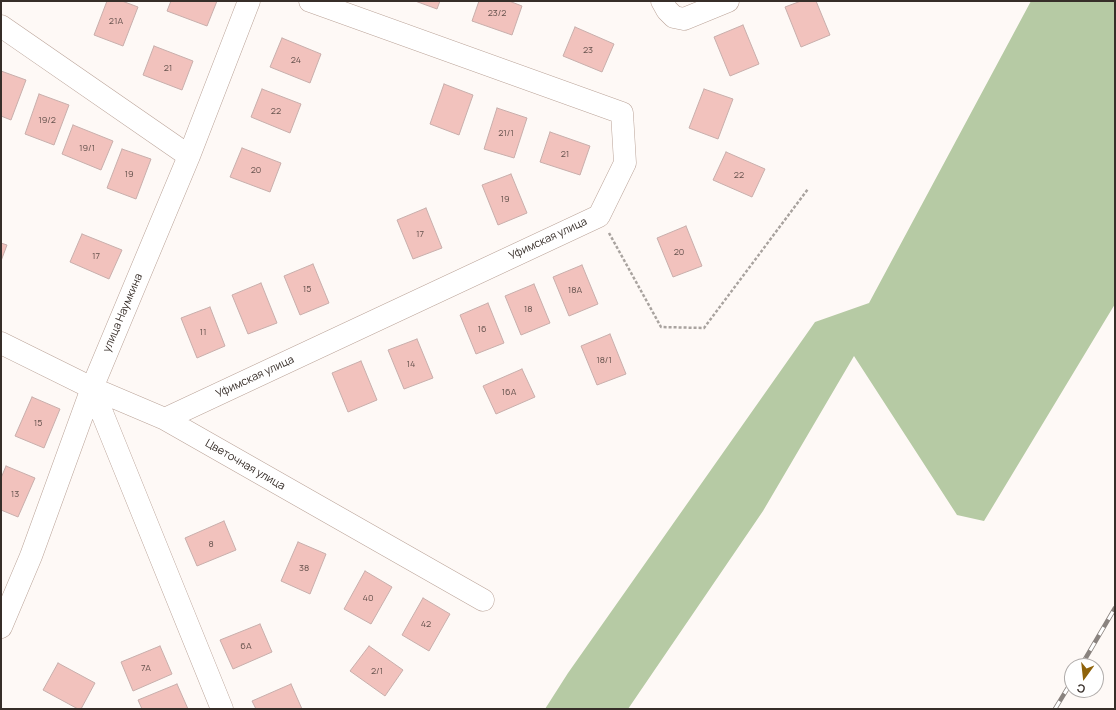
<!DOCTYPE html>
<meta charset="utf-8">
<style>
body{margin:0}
#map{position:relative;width:1116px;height:710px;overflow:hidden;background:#fef9f6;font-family:Manrope,sans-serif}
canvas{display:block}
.frame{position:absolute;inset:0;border:2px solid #372e29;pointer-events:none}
.north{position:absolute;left:1064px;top:658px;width:40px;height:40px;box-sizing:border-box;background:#fff;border:1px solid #afaba9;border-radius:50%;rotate:195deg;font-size:11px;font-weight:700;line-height:16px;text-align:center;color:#372e29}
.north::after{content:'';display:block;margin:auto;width:14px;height:18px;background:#8f630b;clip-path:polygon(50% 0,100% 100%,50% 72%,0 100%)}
</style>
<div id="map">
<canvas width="1116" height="710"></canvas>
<div class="frame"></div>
<div class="north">С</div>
</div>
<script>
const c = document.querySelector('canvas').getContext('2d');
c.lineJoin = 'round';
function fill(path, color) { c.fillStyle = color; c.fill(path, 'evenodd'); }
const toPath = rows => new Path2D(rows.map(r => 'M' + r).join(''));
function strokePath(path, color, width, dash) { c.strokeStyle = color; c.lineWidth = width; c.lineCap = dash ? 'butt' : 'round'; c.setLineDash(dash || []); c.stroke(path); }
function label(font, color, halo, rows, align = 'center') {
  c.font = font + ' Manrope,sans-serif'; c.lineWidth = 3.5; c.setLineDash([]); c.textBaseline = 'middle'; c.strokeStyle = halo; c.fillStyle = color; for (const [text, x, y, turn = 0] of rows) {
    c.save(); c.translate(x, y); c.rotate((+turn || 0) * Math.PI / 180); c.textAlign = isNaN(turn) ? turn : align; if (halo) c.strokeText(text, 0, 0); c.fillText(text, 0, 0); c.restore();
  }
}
fill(toPath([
 [1031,1,1115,1,1115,304,984,521,957,515,854,356,763,511,628,709,545,709,568,673,815,322,869,303]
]), '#b6caa4');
const building = toPath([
 [107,1,122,1,138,7,123,46,94,35,107,1],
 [171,1,217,1,207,26,167,11,171,1],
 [415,1,440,1,437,9,415,1],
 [479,1,509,1,522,6,512,35,472,21,479,1],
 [801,1,816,1,830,35,801,47,785,7,801,1],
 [743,25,759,64,730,76,714,37,743,25],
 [575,27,614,44,602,72,563,56,575,27],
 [282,38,321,54,310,83,270,67,282,38],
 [154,46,193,61,182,90,143,75,154,46],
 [1,71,26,80,11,120,1,116,1,71],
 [444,84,473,95,459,135,430,124,444,84],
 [262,89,301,104,290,133,251,117,262,89],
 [704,89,733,99,718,139,689,128,704,89],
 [39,94,69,105,54,145,25,134,39,94],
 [497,108,527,118,514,158,484,149,497,108],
 [73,125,113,141,101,170,62,154,73,125],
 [550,132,590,146,580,175,540,162,550,132],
 [242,148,281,163,270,192,230,177,242,148],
 [122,149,151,159,136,199,107,188,122,149],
 [726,152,765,169,752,197,713,180,726,152],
 [511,174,527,213,498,225,482,185,511,174],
 [426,208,442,248,413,259,397,220,426,208],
 [686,226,702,266,673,277,657,238,686,226],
 [82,234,122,250,109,279,70,262,82,234],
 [1,243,7,245,1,261,1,243],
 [313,264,329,303,300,315,284,276,313,264],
 [582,265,598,304,569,316,553,277,582,265],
 [261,283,277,323,248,334,232,295,261,283],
 [534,284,550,323,521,335,505,296,534,284],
 [488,303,504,343,476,354,460,315,488,303],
 [210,307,225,346,197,358,181,318,210,307],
 [610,334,626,374,597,385,581,346,610,334],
 [417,339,433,378,404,389,388,350,417,339],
 [361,361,377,400,348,412,332,373,361,361],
 [522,369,535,397,496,414,483,386,522,369],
 [32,397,60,409,44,448,15,436,32,397],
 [6,466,35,478,18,517,1,510,1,478,6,466],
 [224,521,236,550,197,566,185,538,224,521],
 [298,542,326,554,310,594,281,581,298,542],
 [365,571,392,587,371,624,344,609,365,571],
 [423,598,450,614,429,651,402,635,423,598],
 [260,624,272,652,233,669,220,640,260,624],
 [160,646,172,674,133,691,121,662,160,646],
 [369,646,403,670,385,696,350,671,369,646],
 [58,663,95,683,81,709,78,709,43,690,58,663],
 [177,684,188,709,142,709,138,700,177,684],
 [291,684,302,709,256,709,252,701,291,684]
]);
fill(building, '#f2c2bd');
strokePath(building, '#c8aeab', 1);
const minor = toPath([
 [662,1,667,10,674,17,684,19,728,1],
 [1,26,189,156],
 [1,343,92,388,165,419,483,600],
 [92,388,222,709],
 [165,419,599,216,625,163,622,113,310,1],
 [1,627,31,556,92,388,189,156,249,1]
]);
strokePath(minor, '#baa398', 23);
strokePath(toPath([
 [609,233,661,327,704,328,808,189]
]), '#a9a39f', 2.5, [3, 2]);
strokePath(minor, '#fff', 22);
const rail = toPath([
 [1081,666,1115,608],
 [1055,709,1072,681]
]);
strokePath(rail, '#8a837f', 4.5);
strokePath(rail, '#fff', 3, [9]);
label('9px', '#66534e', null, [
 ["23/2",497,13],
 ["21А",116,21],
 ["23",588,50],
 ["24",296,60],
 ["21",168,68],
 ["22",276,111],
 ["19/2",47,120],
 ["21/1",506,133],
 ["19/1",87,148],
 ["21",565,154],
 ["20",256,170],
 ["19",129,174],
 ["22",739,175],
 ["19",505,199],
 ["17",420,234],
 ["20",679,252],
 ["17",96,256],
 ["15",307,289],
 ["18А",575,290],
 ["18",528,309],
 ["16",482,329],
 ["11",203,332],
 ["18/1",604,360],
 ["14",411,364],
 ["16А",509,392],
 ["15",38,423],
 ["13",15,494],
 ["8",211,544],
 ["38",304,568],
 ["40",368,598],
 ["42",426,624],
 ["6А",246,646],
 ["7А",146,668],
 ["2/1",377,671]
]);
label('11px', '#372e29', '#fff', [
 ["Уфимская улица",548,239,-25],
 ["улица Наумкина",123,313,-67],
 ["Уфимская улица",255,377,-25],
 ["Цветочная улица",245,465,30]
]);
</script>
